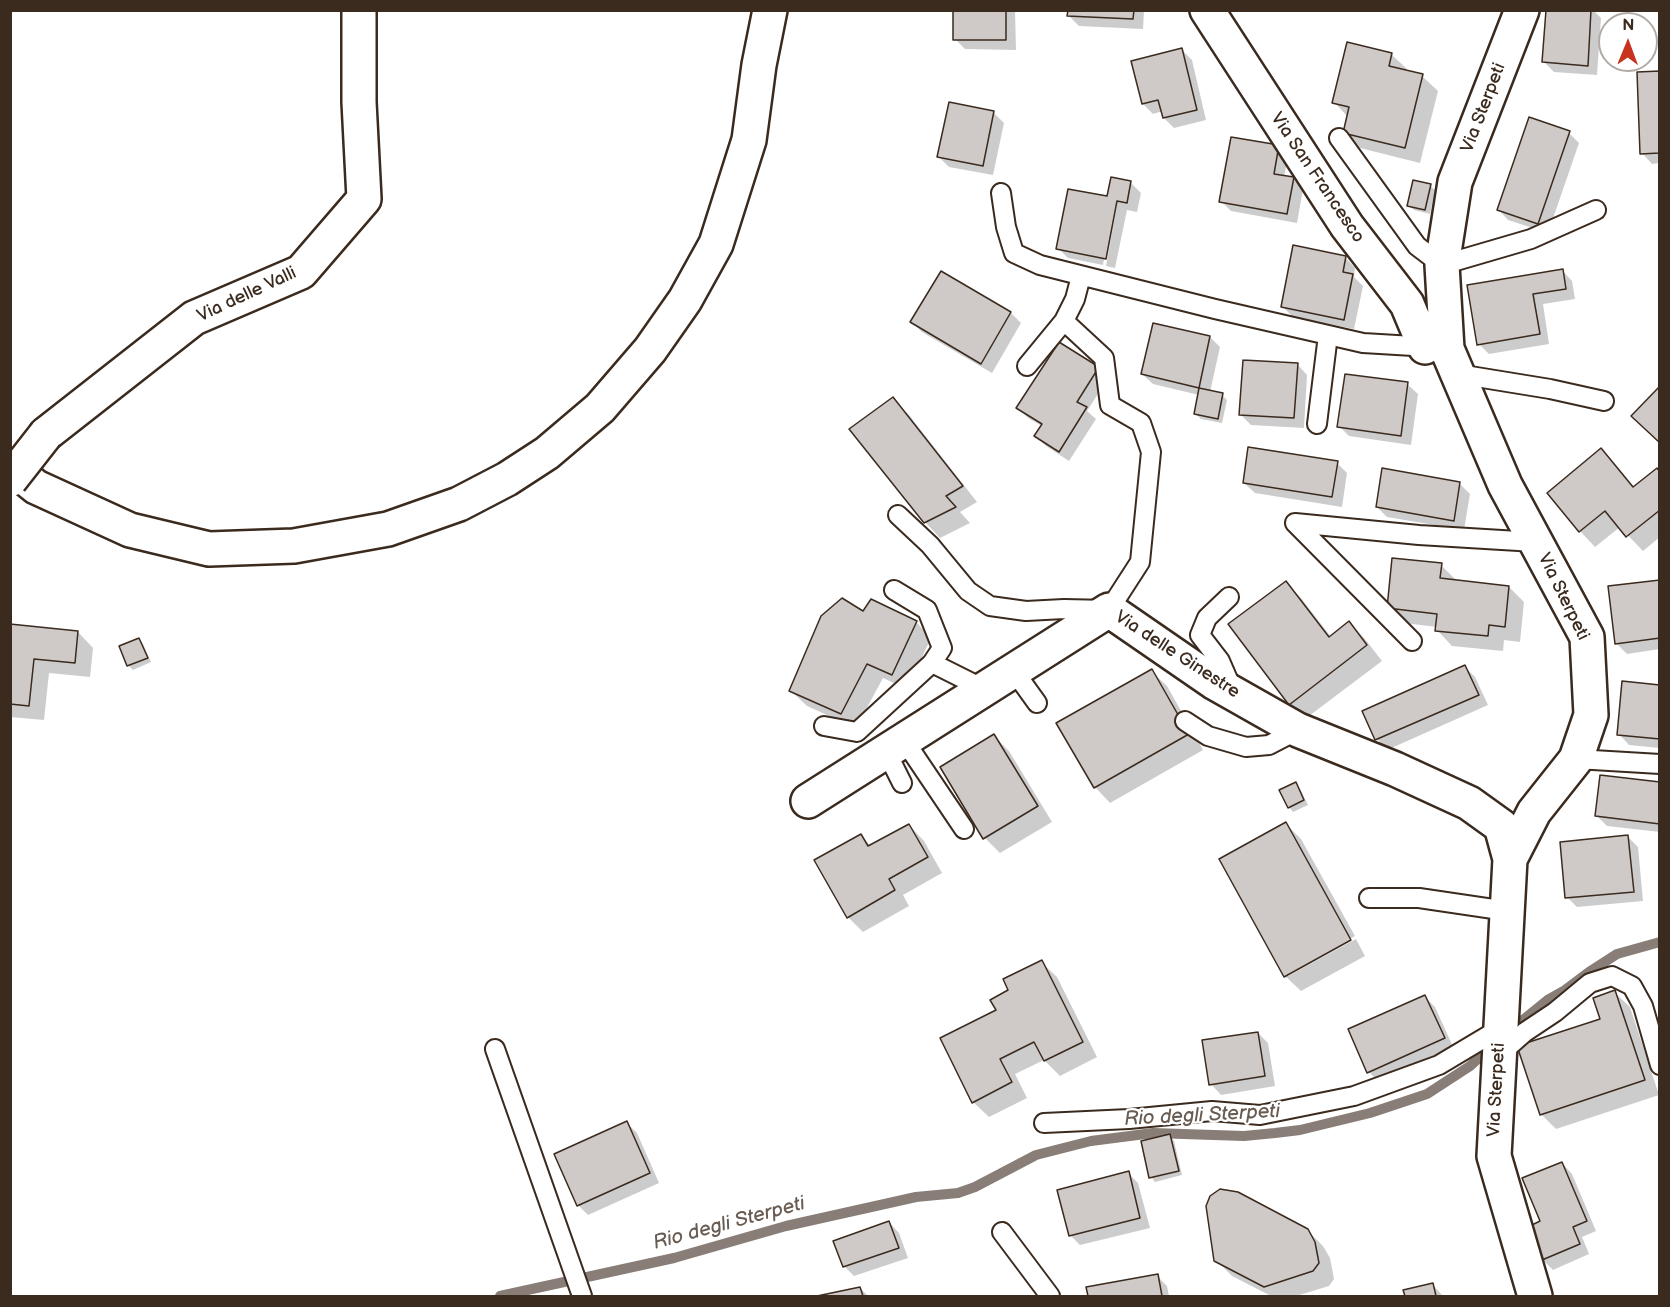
<!DOCTYPE html>
<style>
body{margin:0}
#map{position:relative;width:1670px;height:1307px;overflow:hidden;background:#fff;font-family:"Balsamiq Sans",sans-serif}
canvas{display:block}
.frame{position:absolute;inset:0;border:12px solid #3b2a1e;pointer-events:none}
.north{position:absolute;left:1598px;top:12px;width:60px;height:60px;box-sizing:border-box;background:#fff;border:2px solid #b1aaa5;border-radius:50%;rotate:1deg;font-size:16px;font-weight:700;line-height:24px;text-align:center;color:#3b2a1e}
.north::after{content:'';display:block;margin:auto;width:21px;height:27px;background:#c8321e;clip-path:polygon(50% 0,100% 100%,50% 72%,0 100%)}
</style>
<div id="map">
<canvas width="1670" height="1307"></canvas>
<div class="frame"></div>
<div class="north">N</div>
</div>
<script>
const c = document.querySelector('canvas').getContext('2d');
c.lineJoin = 'round';
function fill(path, color) { c.fillStyle = color; c.fill(path, 'evenodd'); }
const toPath = rows => new Path2D(rows.map(r => 'M' + r).join(''));
function strokePath(path, color, width, dash) { c.strokeStyle = color; c.lineWidth = width; c.lineCap = dash ? 'butt' : 'round'; c.setLineDash(dash || []); c.stroke(path); }
function label(font, color, halo, rows, align = 'center') {
  c.font = font + ' "Balsamiq Sans",sans-serif'; c.lineWidth = 4.5; c.setLineDash([]); c.textBaseline = 'middle'; c.strokeStyle = halo; c.fillStyle = color; for (const [text, x, y, turn = 0] of rows) {
    c.save(); c.translate(x, y); c.rotate((+turn || 0) * Math.PI / 180); c.textAlign = isNaN(turn) ? turn : align; if (halo) c.strokeText(text, 0, 0); c.fillText(text, 0, 0); c.restore();
  }
}
fill(toPath([
 [955,10,1015,10,1016,50,965,49,955,39],
 [1069,10,1144,10,1143,29,1079,26,1069,16],
 [1547,10,1593,10,1601,18,1597,75,1554,72,1544,62],
 [1182,50,1192,60,1206,120,1174,128,1164,118,1163,111,1153,114,1143,104],
 [1391,54,1407,69,1406,72,1422,76,1438,91,1420,163,1360,148,1344,132,1348,117,1334,102],
 [1660,72,1660,163,1652,164,1642,153],
 [993,112,1004,123,993,175,949,167,939,157],
 [1569,133,1579,143,1548,233,1508,220,1498,209],
 [1278,147,1288,157,1284,177,1293,179,1303,189,1297,223,1231,211,1221,201],
 [1112,179,1131,183,1141,193,1137,212,1127,210,1115,268,1106,266,1117,205,1114,205,1103,265,1068,258,1058,248,1108,198],
 [1430,186,1435,190,1430,214,1414,210,1409,206],
 [1345,257,1355,268,1354,277,1363,286,1354,329,1293,317,1283,307],
 [1562,270,1572,281,1575,299,1543,304,1549,344,1489,354,1479,344,1469,287],
 [941,273,1011,313,1021,323,992,373,922,332,912,322],
 [1210,337,1220,347,1210,392,1222,395,1227,400,1222,423,1201,419,1196,414,1199,395,1153,384,1142,374],
 [1059,344,1108,378,1087,411,1096,419,1069,461,1046,446,1036,436,1042,426,1028,418,1018,408],
 [1297,364,1307,375,1304,428,1251,425,1241,415],
 [1407,384,1418,394,1411,445,1349,436,1339,426],
 [893,399,909,415,977,502,960,512,970,523,940,538,925,522],
 [1601,450,1616,465,1635,488,1660,474,1660,537,1643,551,1620,527,1595,547,1580,531,1549,493],
 [1337,463,1347,473,1342,507,1255,493,1244,483],
 [1459,483,1470,494,1464,530,1387,517,1377,507],
 [1441,565,1456,580,1509,587,1524,602,1520,642,1504,640,1503,651,1452,646,1437,630,1437,627,1404,623,1389,608],
 [1660,582,1660,649,1627,654,1616,643],
 [1286,583,1301,598,1331,637,1349,623,1365,639,1382,661,1305,719,1290,704],
 [863,613,916,622,931,638,907,689,883,678,856,728,807,706,791,691],
 [10,625,78,632,93,648,90,677,49,673,44,720,10,717],
 [139,639,143,644,151,662,133,670,129,666,121,647],
 [1465,667,1475,677,1488,705,1387,750,1377,739,1364,712],
 [1151,671,1167,686,1203,750,1110,803,1095,787],
 [1660,686,1660,748,1629,745,1619,734],
 [994,736,1009,751,1052,822,1000,853,985,838],
 [1660,783,1660,832,1607,826,1597,816],
 [1295,784,1300,789,1308,805,1293,812,1289,807],
 [1286,824,1301,839,1355,936,1288,973,1288,976,1356,939,1365,956,1301,991,1285,976],
 [909,825,924,841,942,873,903,895,909,906,863,932,848,917,861,836,871,846],
 [1628,837,1638,847,1643,901,1577,907,1567,897],
 [1041,962,1057,977,1097,1057,1060,1076,1044,1060,1015,1074,1027,1098,989,1117,973,1102,998,1011,1010,991],
 [1614,992,1630,1007,1659,1095,1556,1129,1541,1114,1602,1020],
 [1425,997,1435,1007,1454,1049,1379,1082,1369,1072,1350,1030],
 [1258,1033,1268,1043,1275,1086,1221,1095,1211,1084],
 [627,1123,637,1133,659,1183,588,1215,578,1205],
 [1170,1136,1174,1141,1182,1175,1155,1182,1151,1177],
 [1562,1163,1572,1174,1596,1231,1582,1237,1589,1254,1553,1270,1543,1260,1530,1228,1542,1222],
 [1128,1173,1138,1183,1150,1228,1080,1245,1070,1235],
 [889,1222,899,1233,908,1258,854,1276,844,1266],
 [1307,1230,1323,1246,1330,1258,1334,1279,1329,1286,1296,1296,1271,1296,1232,1276,1216,1260],
 [1157,1276,1167,1286,1169,1296,1089,1296,1088,1288],
 [1433,1285,1443,1296,1406,1296,1405,1292],
 [860,1288,868,1296,824,1296]
]), '#0003');
strokePath(toPath([
 [1507,1033,1549,999,1565,990,1589,972,1617,954,1660,942],
 [500,1296,674,1258,786,1226,916,1197,958,1193,975,1187,1036,1155,1091,1141,1153,1133,1244,1136,1275,1133,1300,1130,1370,1113,1427,1094,1470,1066,1493,1045]
]), '#887e77', 10);
const building = toPath([
 [953,10,1006,10,1006,40,953,40,953,10],
 [1068,10,1134,10,1133,19,1067,16,1068,10],
 [1546,10,1591,10,1588,66,1542,62,1546,10],
 [1347,42,1392,53,1389,66,1423,74,1405,148,1343,133,1349,107,1332,103,1347,42],
 [1182,48,1197,110,1163,118,1158,100,1142,104,1131,61,1182,48],
 [1660,71,1660,153,1640,154,1637,72,1660,71],
 [949,102,994,111,983,166,937,157,949,102],
 [1529,117,1570,131,1538,224,1497,210,1529,117],
 [1231,137,1279,145,1274,174,1294,177,1287,214,1219,202,1231,137],
 [1111,177,1131,181,1127,203,1117,201,1106,259,1056,249,1068,189,1107,196,1111,177],
 [1413,180,1431,184,1425,210,1407,206,1413,180],
 [1293,245,1346,256,1343,272,1353,274,1344,320,1281,307,1293,245],
 [1563,269,1566,289,1533,294,1540,334,1477,345,1467,285,1563,269],
 [941,271,1011,312,981,364,910,322,941,271],
 [1153,323,1210,336,1199,388,1141,374,1153,323],
 [1059,342,1099,367,1077,402,1087,407,1059,452,1034,436,1042,424,1016,408,1059,342],
 [1243,360,1298,363,1294,418,1239,415,1243,360],
 [1345,374,1408,382,1401,436,1337,427,1345,374],
 [1660,386,1660,443,1631,416,1660,386],
 [1199,388,1223,393,1218,419,1194,414,1199,388],
 [893,397,963,486,946,496,956,507,924,523,849,429,893,397],
 [1248,447,1338,461,1332,497,1243,483,1248,447],
 [1601,448,1633,487,1657,468,1660,472,1660,510,1626,537,1605,511,1579,532,1547,493,1601,448],
 [1382,468,1460,482,1454,521,1376,507,1382,468],
 [1392,558,1442,563,1440,578,1509,586,1505,627,1489,625,1488,636,1435,631,1437,614,1387,608,1392,558],
 [1660,580,1660,638,1615,644,1608,586,1660,580],
 [1286,581,1329,637,1349,621,1367,645,1289,705,1228,624,1286,581],
 [842,598,863,611,871,599,917,621,892,675,867,664,841,714,789,691,821,616,842,598],
 [10,624,78,631,75,663,34,659,29,706,10,704,10,624],
 [139,638,148,658,127,666,119,646,139,638],
 [1465,665,1479,695,1375,740,1362,711,1465,665],
 [1152,669,1189,734,1094,788,1056,723,1152,669],
 [1622,681,1660,685,1660,739,1617,735,1622,681],
 [994,734,1038,806,983,839,940,767,994,734],
 [1600,775,1660,782,1660,824,1595,816,1600,775],
 [1296,782,1304,800,1288,808,1279,790,1296,782],
 [1286,822,1351,940,1284,977,1219,859,1286,822],
 [909,824,928,857,889,879,895,890,847,918,814,860,861,834,868,846,909,824],
 [1628,835,1634,892,1565,898,1560,842,1628,835],
 [1042,960,1083,1042,1044,1061,1034,1042,1000,1059,1012,1082,972,1103,940,1038,996,1010,990,1000,1008,990,1003,979,1042,960],
 [1615,990,1645,1080,1540,1115,1517,1046,1600,1019,1593,998,1615,990],
 [1425,995,1445,1038,1367,1073,1348,1029,1425,995],
 [1258,1032,1265,1076,1209,1085,1202,1040,1258,1032],
 [627,1121,650,1173,577,1206,554,1154,627,1121],
 [1170,1134,1179,1171,1149,1178,1141,1141,1170,1134],
 [1562,1162,1587,1221,1573,1227,1580,1244,1542,1260,1528,1227,1540,1221,1522,1178,1562,1162],
 [1129,1171,1140,1218,1069,1236,1057,1190,1129,1171],
 [1220,1189,1238,1192,1308,1229,1315,1242,1319,1263,1313,1271,1264,1287,1214,1261,1206,1206,1210,1196,1220,1189],
 [889,1221,899,1248,843,1267,833,1241,889,1221],
 [1158,1274,1162,1296,1088,1296,1086,1287,1158,1274],
 [1433,1283,1436,1296,1405,1296,1403,1290,1433,1283],
 [860,1287,863,1296,817,1296,860,1287]
]);
fill(building, '#cfcac7');
strokePath(building, '#3b2a1e', 1.5);
const lane = toPath([
 [1339,138,1417,246,1442,265,1531,239,1596,210],
 [1001,193,1006,227,1014,253,1040,265,1215,309,1363,343,1430,347],
 [1027,366,1064,321],
 [1458,374,1550,389,1604,401],
 [1317,424,1328,335],
 [898,515,930,545,968,591,990,606,1026,611,1064,609,1109,610,1140,562,1151,452,1141,423,1110,405,1104,358,1064,321,1075,299,1081,276],
 [1295,523,1419,535,1535,542],
 [1295,523,1412,641],
 [894,590,927,610,942,648,932,663,984,689],
 [1229,597,1207,618,1200,635,1220,661,1233,691],
 [1014,671,1037,703],
 [1185,721,1208,736,1246,747,1269,745,1298,730],
 [824,726,857,732,932,663],
 [904,740,964,829],
 [886,751,902,783],
 [1576,759,1660,764],
 [1369,898,1419,898,1507,911],
 [495,1049,582,1296],
 [1500,1054,1525,1032,1555,1012,1590,983,1612,976,1632,986,1643,1006,1660,1065],
 [1044,1123,1129,1119,1212,1111,1260,1115,1354,1096,1439,1065,1501,1028],
 [1002,1232,1050,1296]
]);
const street = toPath([
 [1207,10,1347,226,1407,304,1425,347],
 [1522,10,1455,182,1442,265,1447,349,1505,485,1587,637,1591,715,1576,759,1534,812,1510,859,1494,1156,1535,1296],
 [46,434,194,318,301,272,364,199,359,102,359,10],
 [808,801,1109,610,1215,683,1298,730,1395,769,1469,803,1501,826,1510,859]
]);
const highway = toPath([
 [10,466,36,487,130,530,209,549,294,546,388,529,459,504,507,479,547,453,600,408,650,350,685,300,716,244,749,140,759,65,770,10]
]);
strokePath(lane, '#3b2a1e', 22);
strokePath(street, '#3b2a1e', 38);
strokePath(highway, '#3b2a1e', 38);
strokePath(lane, '#fff', 18);
strokePath(street, '#fff', 33);
strokePath(highway, '#fff', 33);
const streetBridge = toPath([
 [10,480,46,434]
]);
strokePath(streetBridge, '#3b2a1e', 38, []);
strokePath(streetBridge, '#fff', 33);
label('18px', '#3b2a1e', '#fff', [
 ["Via Sterpeti",1484,108,-69],
 ["Via San Francesco",1317,178,56],
 ["Via delle Valli",247,295,-25],
 ["Via Sterpeti",1563,597,64],
 ["Via delle Ginestre",1177,655,33],
 ["Via Sterpeti",1497,1090,-87]
]);
label('italic 20px', '#685b52', '#fff', [
 ["Rio degli Sterpeti",1202,1116,-3],
 ["Rio degli Sterpeti",729,1224,-15]
]);
</script>
